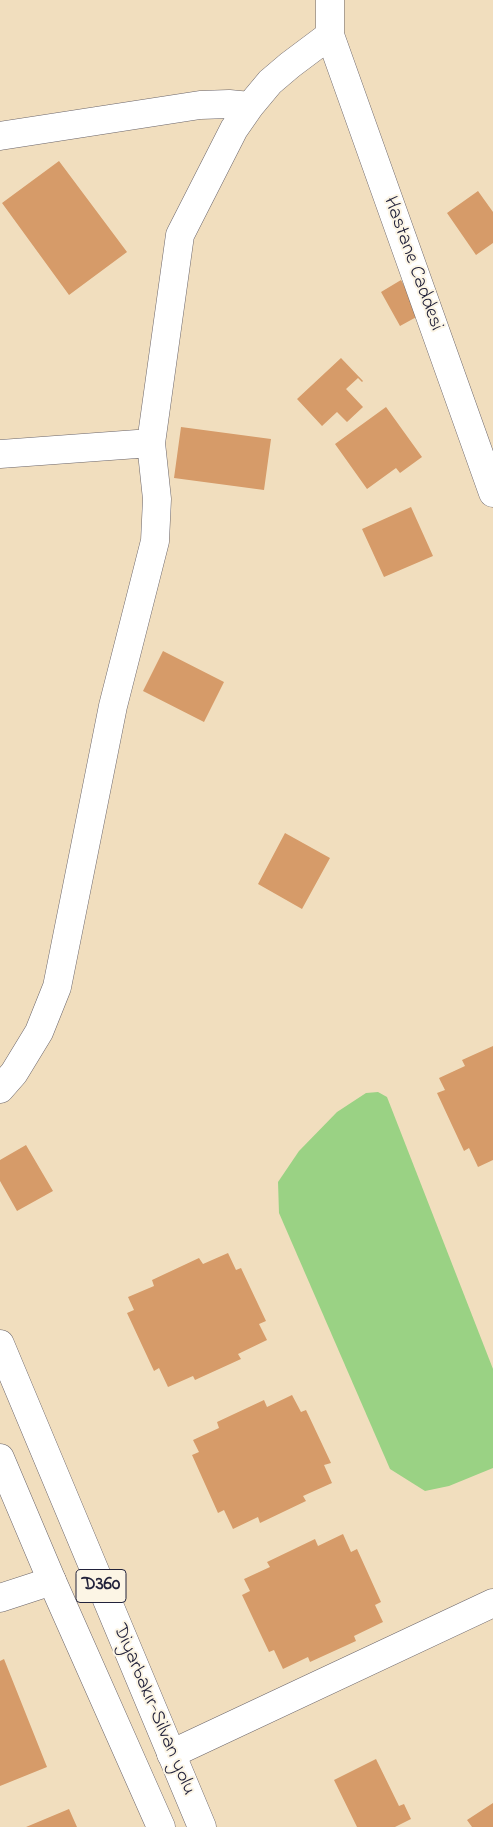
<!DOCTYPE html>
<meta charset="utf-8">
<style>
body{margin:0}
canvas{display:block;background:#f1debe}
</style>
<canvas width="493" height="1827"></canvas>
<script>
const c = document.querySelector('canvas').getContext('2d');
c.lineJoin = 'round';
function fill(path, color) { c.fillStyle = color; c.fill(path, 'evenodd'); }
const toPath = rows => new Path2D(rows.map(r => 'M' + r).join(''));
function strokePath(path, color, width, dash) { c.strokeStyle = color; c.lineWidth = width; c.lineCap = dash ? 'butt' : 'round'; c.setLineDash(dash || []); c.stroke(path); }
function label(font, color, halo, rows, align = 'center') {
  c.font = font + ' "Indie Flower",sans-serif'; c.lineWidth = 4; c.setLineDash([]); c.textBaseline = 'middle'; c.strokeStyle = halo; c.fillStyle = color; for (const [text, x, y, turn = 0] of rows) {
    c.save(); c.translate(x, y); c.rotate((+turn || 0) * Math.PI / 180); c.textAlign = isNaN(turn) ? turn : align; if (halo) c.strokeText(text, 0, 0); c.fillText(text, 0, 0); c.restore();
  }
}
fill(toPath([
 [378,1092,387,1097,493,1369,493,1468,449,1486,425,1491,390,1469,279,1213,278,1182,299,1151,337,1112,366,1093]
]), '#9ad284');
fill(toPath([
 [59,161,127,252,69,295,2,203],
 [478,191,493,212,493,243,476,255,447,213],
 [401,280,420,315,400,326,381,292],
 [341,358,363,381,362,382,358,378,346,389,363,407,347,422,337,412,322,426,297,399],
 [386,407,422,457,400,473,396,468,367,489,335,444],
 [181,427,271,439,264,490,174,478],
 [411,507,433,556,384,577,362,529],
 [163,651,224,682,204,722,143,691],
 [285,833,330,858,302,909,258,884],
 [493,1046,493,1160,478,1167,469,1148,464,1151,437,1093,445,1090,439,1078,465,1066,462,1060],
 [26,1145,53,1191,17,1211,0,1181,0,1160],
 [228,1253,236,1270,241,1268,266,1321,259,1324,267,1340,238,1354,241,1359,195,1380,193,1376,168,1387,159,1368,154,1371,127,1313,134,1310,128,1297,154,1286,152,1280,199,1258,203,1264],
 [292,1395,301,1412,306,1410,331,1463,324,1465,332,1483,303,1496,306,1501,260,1523,258,1517,233,1529,224,1510,218,1513,192,1455,199,1452,193,1440,219,1428,217,1422,264,1400,267,1407],
 [343,1534,351,1552,357,1549,381,1602,375,1605,383,1622,354,1636,356,1641,310,1662,308,1657,283,1669,274,1650,269,1652,242,1595,250,1591,244,1579,270,1567,267,1562,315,1539,318,1546],
 [4,1659,47,1767,0,1786,0,1661],
 [376,1759,399,1806,404,1804,411,1819,395,1827,357,1827,334,1780],
 [493,1803,493,1827,472,1827,467,1820],
 [69,1809,77,1827,26,1827]
]), '#d69b69');
const minor = toPath([
 [330,0,330,35,493,493],
 [0,136,200,105,229,104,250,106],
 [0,454,151,443],
 [0,1089,14,1073,39,1032,57,987,113,706,155,541,157,499,151,443,180,235,234,129,250,106,270,82,290,65,330,35],
 [0,1598,52,1581],
 [171,1754,493,1603]
]);
const highway = toPath([
 [0,1344,202,1827],
 [0,1458,52,1581,161,1827]
]);
strokePath(minor, '#6a6469', 29);
strokePath(highway, '#6a6469', 29);
strokePath(minor, '#fff', 28);
strokePath(highway, '#fff', 28);
for (const [x, y, w] of [
 [101,1586,50]
]) { const box = new Path2D(); box.roundRect(x - w / 2, y - 16.5, w, 33, 4); c.fillStyle = '#fcf5e5'; c.fill(box); strokePath(box, '#22223b', 1); }
label('bold 19px', '#22223b', null, [
 ["D360",101,1586]
]);
label('20px', '#22223b', '#fcf5e5', [
 ["Hastane Caddesi",412,264,70],
 ["Diyarbakır-Silvan yolu",153,1710,67]
]);
</script>
